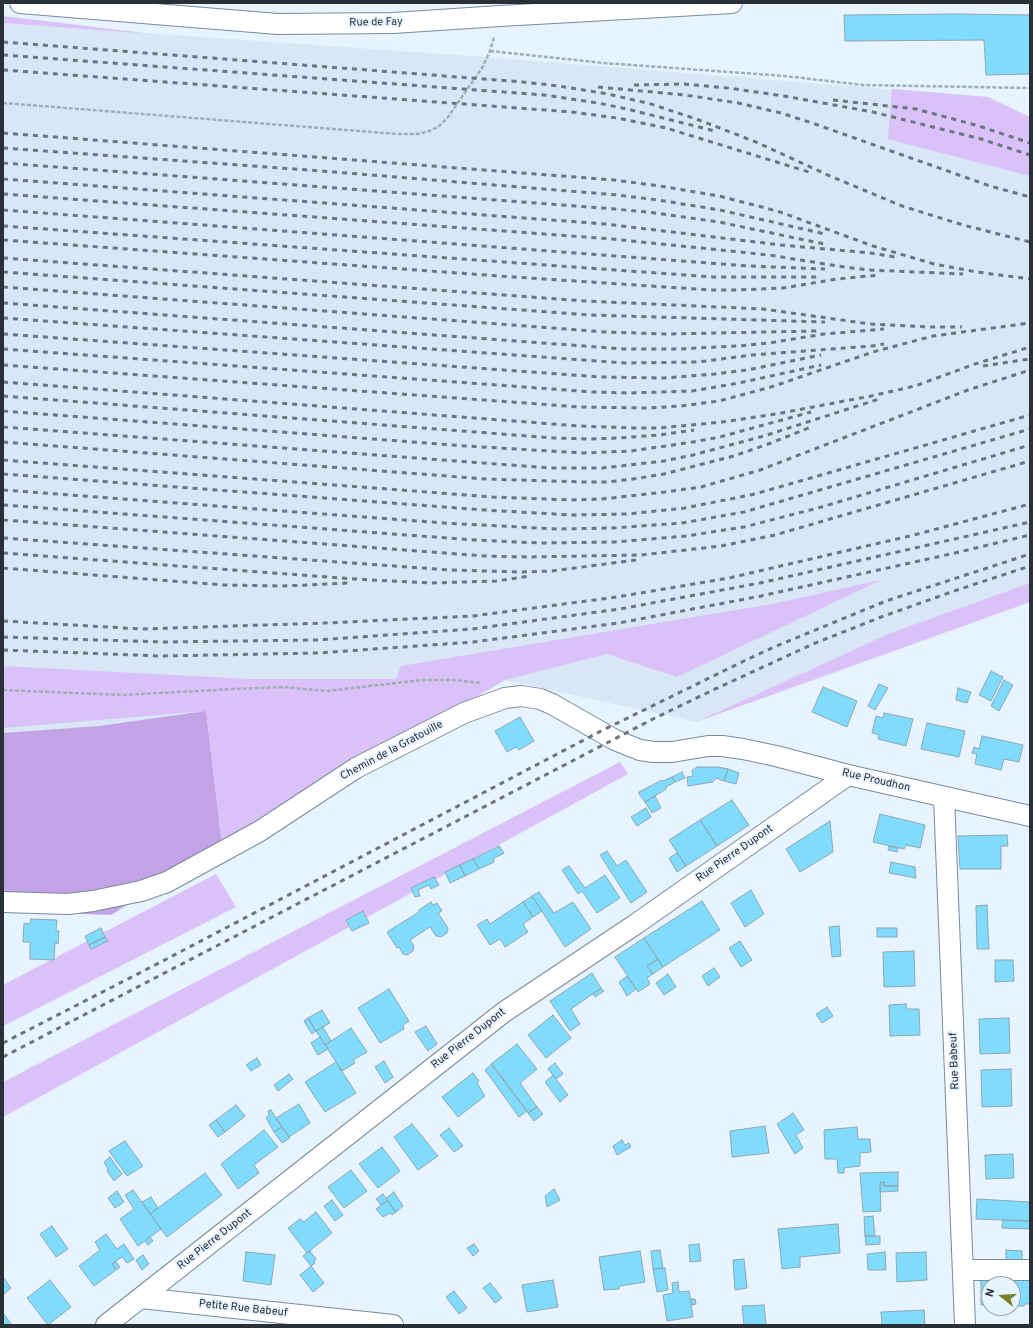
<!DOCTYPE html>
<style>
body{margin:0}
#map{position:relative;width:1033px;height:1328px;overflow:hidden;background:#e7f3ff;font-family:Overpass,sans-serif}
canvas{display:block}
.frame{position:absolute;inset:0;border:4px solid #293038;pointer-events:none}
.north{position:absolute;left:981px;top:1276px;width:40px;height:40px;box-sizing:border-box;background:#e7f3ff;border:1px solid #9ba5af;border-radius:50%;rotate:287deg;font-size:11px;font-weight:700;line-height:16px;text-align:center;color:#293038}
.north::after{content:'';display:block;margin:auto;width:14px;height:18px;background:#77812c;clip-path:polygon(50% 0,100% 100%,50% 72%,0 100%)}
</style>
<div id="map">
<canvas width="1033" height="1328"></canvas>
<div class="frame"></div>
<div class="north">N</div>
</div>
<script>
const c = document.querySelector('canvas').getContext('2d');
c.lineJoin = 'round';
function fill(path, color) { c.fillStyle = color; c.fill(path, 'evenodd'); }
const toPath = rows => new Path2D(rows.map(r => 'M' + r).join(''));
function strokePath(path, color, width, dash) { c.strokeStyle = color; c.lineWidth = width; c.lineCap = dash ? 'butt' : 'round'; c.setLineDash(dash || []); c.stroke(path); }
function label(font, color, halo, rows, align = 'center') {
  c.font = font + ' Overpass,sans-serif'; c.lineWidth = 4; c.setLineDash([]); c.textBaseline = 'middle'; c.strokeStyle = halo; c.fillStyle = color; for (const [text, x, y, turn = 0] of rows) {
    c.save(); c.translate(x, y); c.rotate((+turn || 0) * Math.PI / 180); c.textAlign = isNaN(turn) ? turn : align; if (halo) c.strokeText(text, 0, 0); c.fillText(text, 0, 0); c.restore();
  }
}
fill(toPath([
 [3,23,485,57,988,97,1030,117,1030,602,696,722,505,680,99,726,3,733]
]), '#d8e6f6');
fill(toPath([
 [3,16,153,34,3,23],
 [892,89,988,97,1030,117,1030,176,888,139],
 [881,580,677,677,607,654,505,680,222,845,206,711,3,728,3,666,250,679,396,679,401,666,772,604],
 [1030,583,1030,602,696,722,891,633],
 [620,762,628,774,3,1117,3,1082],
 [216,874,236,907,3,1026,3,985]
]), '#dac2f9');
fill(toPath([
 [206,711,222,845,111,915,3,911,3,733,99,726]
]), '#c2a4e6');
const building = toPath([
 [958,14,1030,15,1030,74,986,75,984,40,845,41,844,15,958,14],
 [991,671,1003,677,991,701,979,695,991,671],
 [1004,680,1013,685,999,711,991,706,1004,680],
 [879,684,888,688,875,710,868,706,879,684],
 [823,687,857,701,847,727,812,712,823,687],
 [958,688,971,692,967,703,956,700,958,688],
 [884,713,913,719,906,746,878,739,879,735,872,733,876,716,883,718,884,713],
 [520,717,534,741,519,750,516,747,507,752,495,731,520,717],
 [927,723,965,731,959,757,921,749,927,723],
 [982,736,1023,745,1019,762,1004,759,1001,770,975,764,977,754,972,753,974,747,979,749,982,736],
 [698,767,718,767,728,769,724,781,716,778,713,782,688,786,687,777,693,776,692,770,698,767],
 [728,769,739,773,736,784,724,781,728,769],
 [682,772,685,778,675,782,672,777,682,772],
 [672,777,675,782,666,787,666,789,645,802,639,794,639,792,662,780,663,781,672,777],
 [655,796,661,808,652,813,645,802,655,796],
 [732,800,749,825,717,846,700,820,732,800],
 [646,808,651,817,637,826,631,817,646,808],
 [880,814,925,825,920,848,906,845,904,849,873,842,880,814],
 [700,820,717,846,686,866,669,840,700,820],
 [830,821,833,852,800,872,786,849,830,821],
 [1007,835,1008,846,1001,846,1001,869,960,869,958,836,1007,835],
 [499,846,504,853,493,859,494,862,479,869,473,859,499,846],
 [889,846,898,848,897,852,888,850,889,846],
 [607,851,617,866,626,860,647,892,631,903,600,855,607,851],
 [677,853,686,866,677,872,669,858,677,853],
 [473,859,479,869,465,876,460,865,473,859],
 [891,862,915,867,916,878,889,873,891,862],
 [460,865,465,876,450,883,445,872,460,865],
 [569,866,585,888,605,875,620,898,597,913,582,891,578,894,562,870,569,866],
 [434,877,439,885,431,889,429,885,418,890,420,896,415,897,411,888,434,877],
 [751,890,764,914,745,927,731,903,751,890],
 [539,892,554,913,573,902,591,929,565,947,532,896,539,892],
 [532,896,542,911,533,917,523,902,532,896],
 [702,901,720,930,663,967,644,938,702,901],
 [431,902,433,905,437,903,442,911,438,913,448,928,447,933,441,937,436,936,430,927,410,940,414,946,413,951,407,955,403,954,399,947,397,948,387,932,419,912,419,910,431,902],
 [523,902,533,917,523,924,528,932,505,947,500,939,490,945,477,925,487,919,490,924,523,902],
 [987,905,989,949,977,949,976,906,987,905],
 [363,911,369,923,352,931,346,920,363,911],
 [31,919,57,920,56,931,59,931,58,944,55,943,54,960,30,959,30,942,23,942,24,923,30,924,31,919],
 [839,926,841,956,832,957,829,927,839,926],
 [101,928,105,937,89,945,85,936,101,928],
 [877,928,897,928,897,937,877,937,877,928],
 [105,937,108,941,91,949,89,945,105,937],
 [644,938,658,959,647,966,653,974,647,978,650,984,638,992,615,957,644,938],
 [740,941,752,960,741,967,729,948,740,941],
 [914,951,915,986,884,987,883,952,914,951],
 [658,959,663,967,653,974,647,966,658,959],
 [995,960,1013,960,1014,981,995,982,995,960],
 [714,968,720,977,708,986,702,976,714,968],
 [592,973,601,988,571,1009,580,1024,570,1031,550,1001,592,973],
 [668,974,676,987,664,995,656,983,668,974],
 [627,976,636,989,627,996,619,982,627,976],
 [601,988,604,991,595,997,593,994,601,988],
 [389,989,409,1021,403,1025,404,1029,380,1043,358,1008,389,989],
 [906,1004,907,1009,919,1009,920,1035,890,1036,889,1005,906,1004],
 [827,1007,833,1016,822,1023,816,1014,827,1007],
 [322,1010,330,1023,316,1031,308,1018,322,1010],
 [553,1015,571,1038,546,1058,528,1035,553,1015],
 [308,1018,316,1031,312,1034,304,1021,308,1018],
 [1009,1018,1010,1053,980,1054,979,1019,1009,1018],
 [426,1026,437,1044,428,1051,415,1032,426,1026],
 [323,1027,331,1041,325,1045,316,1031,323,1027],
 [351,1028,367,1052,353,1060,355,1063,342,1071,325,1045,351,1028],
 [320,1037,328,1049,318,1055,311,1043,320,1037],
 [517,1044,537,1069,520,1083,537,1107,528,1113,491,1064,517,1044],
 [257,1058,261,1065,251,1071,246,1065,257,1058],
 [384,1061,393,1077,385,1083,375,1067,384,1061],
 [336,1062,356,1093,325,1112,305,1082,336,1062],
 [555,1063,563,1074,556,1079,548,1069,555,1063],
 [492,1064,527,1111,519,1117,485,1070,492,1064],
 [1011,1069,1012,1106,982,1107,981,1070,1011,1069],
 [473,1073,479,1081,477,1083,485,1096,458,1117,442,1097,473,1073],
 [289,1074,293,1079,278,1091,274,1085,289,1074],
 [553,1075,568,1095,560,1102,545,1082,553,1075],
 [299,1104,310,1123,289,1137,276,1118,299,1104],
 [236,1105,245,1116,225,1132,216,1120,236,1105],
 [537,1107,543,1114,534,1121,528,1113,537,1107],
 [271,1110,282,1127,274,1132,266,1118,269,1115,268,1111,271,1110],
 [793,1113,804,1130,796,1135,803,1148,795,1154,777,1124,793,1113],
 [216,1120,225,1132,218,1137,209,1125,216,1120],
 [412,1124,438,1156,418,1170,394,1137,412,1124],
 [765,1126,769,1153,732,1157,730,1131,765,1126],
 [282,1127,290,1138,282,1143,274,1132,282,1127],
 [857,1127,858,1139,870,1139,871,1152,860,1153,860,1166,844,1168,844,1173,838,1173,837,1159,825,1159,824,1130,857,1127],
 [449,1128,463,1146,454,1152,440,1135,449,1128],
 [264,1130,278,1147,254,1165,259,1173,238,1189,221,1164,264,1130],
 [622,1140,625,1145,629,1143,631,1147,617,1155,613,1146,622,1140],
 [125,1141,143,1166,127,1176,109,1151,125,1141],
 [382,1147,400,1171,378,1188,359,1164,382,1147],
 [1013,1154,1014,1178,986,1179,985,1155,1013,1154],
 [110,1157,122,1174,114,1181,107,1171,108,1169,104,1162,110,1157],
 [351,1170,367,1191,344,1208,328,1187,351,1170],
 [898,1172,898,1186,884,1186,884,1182,880,1183,881,1211,863,1212,860,1173,898,1172],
 [205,1173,222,1195,167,1237,150,1214,205,1173],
 [884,1182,884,1186,898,1186,898,1191,880,1192,880,1183,884,1182],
 [554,1189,560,1200,547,1207,545,1196,554,1189],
 [133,1190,161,1229,138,1246,120,1219,134,1209,125,1195,133,1190],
 [117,1191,124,1202,115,1208,108,1198,117,1191],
 [394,1192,403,1206,396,1212,386,1198,394,1192],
 [383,1194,387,1201,381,1205,376,1199,383,1194],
 [151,1197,158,1208,150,1214,142,1202,151,1197],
 [977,1199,1030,1202,1030,1221,976,1219,977,1199],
 [332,1200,343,1215,335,1221,324,1206,332,1200],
 [387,1201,396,1212,392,1215,390,1213,383,1217,376,1209,387,1201],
 [316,1212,332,1233,307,1253,288,1228,300,1219,304,1222,316,1212],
 [873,1216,875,1236,865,1236,864,1217,873,1216],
 [1003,1220,1030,1221,1030,1229,1002,1228,1003,1220],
 [838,1224,840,1253,800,1257,800,1267,782,1269,778,1229,838,1224],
 [52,1226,68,1249,56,1257,40,1234,52,1226],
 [106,1234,117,1249,124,1244,134,1259,127,1263,122,1257,112,1264,116,1270,94,1286,79,1266,100,1250,95,1242,106,1234],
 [865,1236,880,1236,880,1244,866,1245,865,1236],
 [150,1237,153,1241,148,1245,145,1241,150,1237],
 [474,1244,479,1251,473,1256,467,1248,474,1244],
 [699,1244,701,1261,690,1262,689,1245,699,1244],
 [660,1250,663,1268,653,1269,651,1251,660,1250],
 [1006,1250,1022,1251,1022,1260,1006,1260,1006,1250],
 [310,1251,316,1259,314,1261,315,1263,311,1266,303,1256,310,1251],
 [640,1251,645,1282,620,1286,619,1289,604,1290,599,1257,640,1251],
 [246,1252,275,1255,271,1285,243,1281,246,1252],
 [885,1252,886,1270,868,1270,867,1254,885,1252],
 [926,1252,927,1280,897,1282,896,1253,926,1252],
 [143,1255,149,1264,142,1270,136,1260,143,1255],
 [744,1259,747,1288,735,1290,733,1260,744,1259],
 [116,1262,120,1267,116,1270,112,1264,116,1262],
 [311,1266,324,1283,313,1292,300,1275,311,1266],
 [665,1268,668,1290,657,1292,653,1269,665,1268],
 [3,1277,11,1288,3,1295,3,1277],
 [50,1280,71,1307,48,1325,27,1298,50,1280],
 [553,1280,558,1307,527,1312,522,1285,553,1280],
 [981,1280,1030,1280,1030,1304,1025,1304,1024,1306,1013,1306,1013,1284,989,1284,989,1305,981,1305,981,1280],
 [678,1282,679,1292,689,1291,693,1317,667,1321,663,1295,673,1293,672,1283,678,1282],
 [490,1283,502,1298,495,1303,483,1288,490,1283],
 [454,1291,467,1308,459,1314,446,1297,454,1291],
 [691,1299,695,1299,696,1304,692,1305,691,1299],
 [764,1305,766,1325,744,1325,742,1306,764,1305],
 [924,1310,925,1325,882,1325,881,1312,924,1310],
 [3,1313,12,1325,3,1325,3,1313]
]);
fill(building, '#81dbfc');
strokePath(building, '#8ca8b2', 1);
const street = toPath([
 [20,3,278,24,393,23,500,16,732,3],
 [944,797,965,1325],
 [3,902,68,904,93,901,141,891,167,882,260,831,356,768,464,713,505,698,521,696,540,699,552,704,615,740,640,750,654,752,672,752,708,746,722,746,743,749,776,756,848,775,1030,816],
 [964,1270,1030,1270],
 [141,1298,393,1325],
 [106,1325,504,1012,636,924,848,775]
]);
strokePath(street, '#7a8b9d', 22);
strokePath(toPath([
 [490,51,604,63,785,76,863,85,1030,88],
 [3,103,397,134,418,134,429,131,438,127,448,117,482,68,490,51,494,37],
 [3,690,122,695,234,689,283,687,327,691,422,680,454,680,481,683]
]), '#a3adb7', 2.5, [4, 2]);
strokePath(street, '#fff', 20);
strokePath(toPath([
 [3,42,523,82,559,86,608,94,651,104,699,120,756,142,830,176,902,206,963,225,1030,242],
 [3,55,544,95,598,103,627,109,715,131],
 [3,70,572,112,617,118,666,128,809,172],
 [634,85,684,84,728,88,784,96,873,112,981,139,1030,155],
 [598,87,685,95,738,103,781,113,812,123,990,186,1030,197],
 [833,100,916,109,979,126,1030,143],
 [3,133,614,180,660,186,719,196,762,207,780,212,873,246,934,264,977,272,1030,279],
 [3,148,322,171,618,195,658,200,720,210,825,234],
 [3,163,615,209,655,213,719,222,824,244],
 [3,179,605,224,781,245,871,253,895,257],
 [3,194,612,239,769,255,844,267,869,270,963,274],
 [3,210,748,266,825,269],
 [3,226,713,277,821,277],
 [3,240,499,276,711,290,737,290,783,288,837,279,880,275],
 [3,258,585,301,763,309,870,324,932,327,962,327],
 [3,272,590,315,825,322],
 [3,287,606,332,665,334,817,331],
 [3,303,624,349,679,349,738,346,769,343,824,334,884,329],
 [3,318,625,363,698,362,752,355,872,346,884,344],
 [3,334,601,377,664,378,715,374,747,370,821,355],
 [3,349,593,392,629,393,692,391,739,383,821,365],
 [3,365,580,407,649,408,681,406,719,401,771,387,873,352,933,336,1030,323],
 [983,366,1030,359],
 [3,382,579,426,634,428,659,428,722,422,776,414,871,396,915,386,975,364,1030,347],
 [3,396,554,438,590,439,619,438,659,435,694,430],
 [3,411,466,446,583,453,631,451,693,442,720,437,811,412],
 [3,427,550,468,603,468,664,461,693,455,764,436,879,399],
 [3,442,486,479,584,482,607,482,633,479,664,474,734,456,771,443,811,427],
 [3,460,493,497,572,500,602,499,665,492,701,487,760,470,968,390,1030,370],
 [3,474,485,510,571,515,628,514,685,508,755,494,1030,415],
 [3,490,444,523,557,529,613,528,682,523,744,512,1030,429],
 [3,505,474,540,540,543,615,542,686,536,744,527,818,508,1030,445],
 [3,520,485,556,527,557,641,555,721,546,775,535,1030,461],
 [3,538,450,570,521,572,552,571,636,560],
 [3,553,355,579,431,583,496,581,530,576],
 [3,568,224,585,284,586,349,583],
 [3,621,142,629,325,623,473,616,617,597,729,578,914,535,1030,504],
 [3,637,164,642,317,640,472,629,620,609,760,583,1030,522],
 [3,650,161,656,318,653,473,642,619,623,761,596,955,553,1030,535],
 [3,1043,159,963,601,731,744,661,774,647,886,601,1030,554],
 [3,1057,653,719,713,690,813,644,881,617,957,590,1030,566]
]), '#6c757e', 3, [5, 5]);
label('11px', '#293038', '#e7f3ff', [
 ["Rue de Fay",376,23,-1],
 ["Chemin de la Gratouille",392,751,-28],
 ["Rue Proudhon",876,781,13],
 ["Rue Pierre Dupont",735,854,-35],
 ["Rue Pierre Dupont",469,1039,-38],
 ["Rue Babeuf",955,1061,-92],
 ["Rue Pierre Dupont",215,1240,-38],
 ["Petite Rue Babeuf",243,1309,6]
]);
</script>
